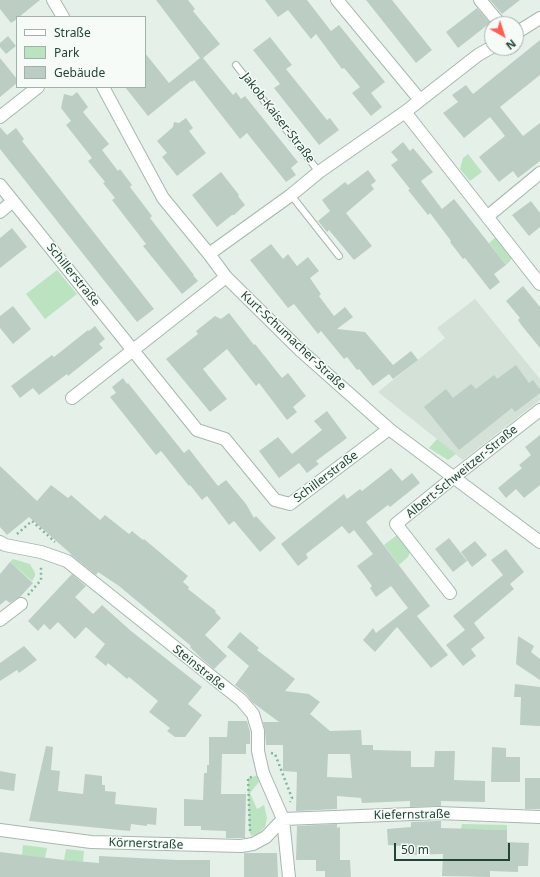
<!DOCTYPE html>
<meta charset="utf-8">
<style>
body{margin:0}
#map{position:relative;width:540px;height:877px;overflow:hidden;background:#e5f0e9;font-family:"Noto Sans",sans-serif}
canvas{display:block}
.legend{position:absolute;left:16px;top:16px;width:130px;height:72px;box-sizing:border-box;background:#f6fbf8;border:1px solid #a1b2aa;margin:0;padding:5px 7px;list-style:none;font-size:12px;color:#214534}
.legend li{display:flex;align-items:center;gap:8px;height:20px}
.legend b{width:20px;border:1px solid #a1b2aa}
.north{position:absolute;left:484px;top:16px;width:40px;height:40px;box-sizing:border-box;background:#f6fbf8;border:1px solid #a1b2aa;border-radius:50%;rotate:141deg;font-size:11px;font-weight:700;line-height:16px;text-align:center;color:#214534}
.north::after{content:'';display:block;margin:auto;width:14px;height:18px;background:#ff5e54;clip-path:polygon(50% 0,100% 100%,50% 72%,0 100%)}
.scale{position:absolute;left:394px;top:843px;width:116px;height:18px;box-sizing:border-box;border:2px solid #214534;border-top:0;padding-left:5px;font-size:12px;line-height:14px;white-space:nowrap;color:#214534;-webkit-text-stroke:3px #f6fbf8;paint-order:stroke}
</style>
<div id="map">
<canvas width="540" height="877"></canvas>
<ul class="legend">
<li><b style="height:5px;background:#fff"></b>Straße</li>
<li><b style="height:11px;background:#bbe3bf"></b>Park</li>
<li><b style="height:11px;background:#bccec4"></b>Gebäude</li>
</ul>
<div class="north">N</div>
<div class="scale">50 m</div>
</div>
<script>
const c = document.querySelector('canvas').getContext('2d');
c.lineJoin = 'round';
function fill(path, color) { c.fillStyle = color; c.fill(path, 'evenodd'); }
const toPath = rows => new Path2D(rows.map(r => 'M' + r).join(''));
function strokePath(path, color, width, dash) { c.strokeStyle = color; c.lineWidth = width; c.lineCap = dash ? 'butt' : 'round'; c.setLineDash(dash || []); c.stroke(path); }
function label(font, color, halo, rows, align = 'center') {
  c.font = font + ' "Noto Sans",sans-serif'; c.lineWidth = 3; c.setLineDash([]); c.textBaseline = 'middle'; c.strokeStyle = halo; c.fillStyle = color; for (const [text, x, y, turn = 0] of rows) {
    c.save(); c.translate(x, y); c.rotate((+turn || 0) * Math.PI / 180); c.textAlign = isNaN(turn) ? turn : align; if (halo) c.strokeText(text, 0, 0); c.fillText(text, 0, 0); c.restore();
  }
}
fill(toPath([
 [475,299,540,379,540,400,463,460,378,392,445,338,437,328]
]), '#d3e1d7');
fill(toPath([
 [468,154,482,172,470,181,460,169,463,158],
 [496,237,511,255,511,260,506,265,489,243],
 [57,270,77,294,45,319,26,294],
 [437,439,456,454,448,460,429,448],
 [397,535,410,552,408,557,399,565,384,545],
 [13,559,30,564,35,573,35,576,32,581,10,562],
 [258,775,259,782,250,793,257,809,264,805,267,818,265,827,259,833,251,836,249,830,248,778],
 [462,824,507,825,507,830,461,829],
 [23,845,47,848,45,858,22,855],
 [66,849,84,851,83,862,64,860]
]), '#bbe3bf');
fill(toPath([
 [0,0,40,0,19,17,17,17,17,19,11,23,0,9],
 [156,0,188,0,195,9,193,11,220,44,203,58,233,95,236,92,241,99,245,96,298,162,291,168,296,175,286,182,247,133,240,139,194,80,192,82,191,81,148,116,125,87,145,87,145,53,169,83,200,58],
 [265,0,307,0,331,31,339,25,385,82,371,93,382,107,371,116,352,93,360,87,344,68,342,69,316,34,311,39,288,10,278,17],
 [366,0,392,0,432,50,416,63],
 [490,0,520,0,502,14],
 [477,8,490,23,458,48,446,32],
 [8,36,16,46,6,54,0,47,0,43],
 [270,37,292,65,286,69,327,120,330,118,339,130,319,145,274,88,280,84,253,50],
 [540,40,540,75,500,107,523,136,540,123,540,161,518,178,513,171,499,182,479,157,505,136,498,127,490,117,464,138,443,113,458,102,452,95,466,85,473,94],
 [0,58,17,79,17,83,0,97],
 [77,92,88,107,83,112,109,144,102,150,118,171,120,169,132,185,130,187,152,216,150,218,194,275,193,275,198,281,182,294,143,246,146,244,112,200,115,198,103,183,105,182,88,161,92,158,66,125,71,121,61,108,64,94,72,96],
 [186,118,193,128,189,131,206,153,177,176,162,157,167,153,157,141,173,127,174,122,179,123],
 [0,127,7,135,16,128,24,139,22,141,154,309,137,322,0,149],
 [403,142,410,151,413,148,433,172,421,181,442,209,454,199,506,265,494,274,500,282,490,290,465,258,463,259,450,242,451,241,430,213,428,215,408,190,410,189,391,165,398,160,391,152],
 [368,170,376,181,371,185,374,189,346,213,372,246,354,260,329,230,327,232,318,221,330,211,322,200,345,182,348,185],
 [221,172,239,195,238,196,245,205,234,215,232,215,217,227,192,195],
 [531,201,540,213,540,227,529,236,512,215],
 [12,228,27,247,0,268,0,238],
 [271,244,283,259,288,254,297,266,308,257,319,271,310,278,321,294,319,296,334,316,345,307,353,317,337,329,365,332,393,365,411,351,418,360,393,379,389,374,373,386,359,369,357,370,347,357,344,359,321,331,318,334,294,304,288,308,250,260],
 [523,286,540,307,540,348,522,326,518,320,520,318,506,301],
 [13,306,31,329,13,344,0,328,0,316],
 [229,313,254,345,255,344,282,378,288,373,306,396,293,407,297,412,287,420,259,383,256,386,227,349,203,369,227,399,210,412,166,359,198,334,196,331,215,316,221,319],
 [95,326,105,339,99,344,103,348,68,376,67,374,39,395,33,388,20,398,11,386,52,355,54,357,88,330,89,331],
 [516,365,529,383,533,380,540,389,540,393,515,412,512,408,459,450,424,407,446,389,453,398,471,384,476,389,494,375,497,379],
 [123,378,127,384,128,383,184,453,189,449,218,486,226,480,246,504,254,518,256,516,276,538,260,552,234,521,229,525,207,496,202,500,190,485,189,486,161,451,156,455,110,397,116,393,112,387],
 [327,411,347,438,316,461,319,464,307,473,299,463,279,478,259,451,278,437,292,454,322,430,314,421],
 [540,435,540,485,524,498,516,489,506,498,498,488,522,468,519,465,531,455,525,447],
 [0,466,37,501,51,485,68,498,71,495,100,520,105,515,129,534,132,531,143,540,144,539,188,576,183,582,189,587,188,589,216,611,215,612,221,618,205,635,227,656,214,669,202,659,190,647,191,646,119,586,98,572,96,575,70,554,71,554,29,517,7,535,0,527],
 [391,468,402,481,412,473,420,483,390,507,388,505,366,522,430,606,417,616,448,655,431,668,397,627,375,652,363,640,373,628,376,633,408,608,391,586,376,597,370,588,372,586,357,566,373,554,354,530,349,534,342,526,306,554,308,558,298,566,281,544,344,494,347,499,360,489,362,491],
 [449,538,467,561,453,572,435,549],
 [475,541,487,555,472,567,461,552],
 [506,549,524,572,510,584,514,589,474,623,485,638,471,649,476,656,463,666,446,645,465,630,453,616,503,575,491,560],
 [10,562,33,583,20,597,10,603,6,600,0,605,0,574],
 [72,574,86,586,75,597,93,614,102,605,131,631,202,687,188,704,202,715,185,737,175,737,167,731,170,728,149,712,158,701,129,677,127,679,108,663,106,666,95,657,105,644,86,627,75,639,58,622,50,630,44,624,38,631,28,621],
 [240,632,259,648,257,650,295,679,285,691,309,694,320,702,310,714,330,731,361,730,362,745,373,745,373,750,411,751,411,767,434,767,435,751,455,751,454,780,485,781,485,802,441,801,441,806,410,807,410,801,362,803,361,798,337,796,337,809,296,811,297,772,283,771,283,745,266,745,265,731,263,722,279,722,252,702,246,694,235,685,249,666,227,647],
 [328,754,350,754,352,778,327,777],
 [518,636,534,646,531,652,540,659,540,680,516,664],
 [24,646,37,660,19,673,17,670,0,681,0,663],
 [515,684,540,687,540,726,520,725,521,697,514,697],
 [228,721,247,721,250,732,250,744,246,744,246,754,222,754,221,794,246,794,245,838,226,838,226,831,201,830,201,826,184,826,184,799,203,800,204,773,207,773,207,765,209,765,209,737,227,737],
 [46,746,53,747,51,770,60,771,58,791,83,794,85,774,102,776,102,785,105,785,105,791,116,792,115,804,157,808,156,825,147,824,147,826,131,824,130,831,29,821],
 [492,747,506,748,506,757,520,757,520,782,491,782],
 [0,771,16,774,14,791,0,789],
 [525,778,540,778,540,809,525,809],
 [438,821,441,821,441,828,507,830,507,842,529,843,528,866,518,866,518,872,490,871,490,877,442,876,443,854,403,855,403,846,388,845,387,829,411,827,411,822],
 [337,824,337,828,340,827,340,860,350,860,351,877,325,877,325,871,316,871,316,860,296,860,297,826],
 [0,852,64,860,99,863,99,856,177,860,210,860,210,877,0,877],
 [244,853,277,853,278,877,244,877]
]), '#bccec4');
const lane = toPath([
 [236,65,319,172],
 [291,195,339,256]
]);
const street = toPath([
 [53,0,63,17],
 [337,0,420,100],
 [480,0,500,24],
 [516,33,540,18],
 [103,87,163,198,209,254,226,277,300,350,389,429,540,542],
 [405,112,540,284],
 [0,117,38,87],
 [0,185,197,430,225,439,275,500,290,504,389,429],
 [0,212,13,201],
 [488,216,540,173],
 [209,254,291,195,319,172,405,112,478,55,492,47],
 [72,398,226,277],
 [0,542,5,545,41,552,67,561,241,700,253,714,258,731,258,751,263,773,283,819,289,877],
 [450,593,396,524,454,477,540,410],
 [0,620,21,604],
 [283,819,438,813,540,817],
 [0,830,91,842,241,846,253,844,266,837,283,819]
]);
strokePath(lane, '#a6b9af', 8);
strokePath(street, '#a6b9af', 14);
strokePath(toPath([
 [17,534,32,521,55,542],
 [28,595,41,580,41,566],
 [271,753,275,754,292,798,290,802],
 [250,831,248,778,252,777]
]), '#81b79c', 2.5, [2, 3]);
strokePath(lane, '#fff', 6);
strokePath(street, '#fff', 12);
label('12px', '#214534', '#f6fbf8', [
 ["Jakob-Kaiser-Straße",278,118,52],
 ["Schillerstraße",73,275,51],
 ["Kurt-Schumacher-Straße",293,341,43],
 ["Albert-Schweitzer-Straße",462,472,-39],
 ["Schillerstraße",326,477,-37],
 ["Steinstraße",199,668,39],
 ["Kiefernstraße",412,815,-1],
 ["Körnerstraße",146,844,2]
]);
</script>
